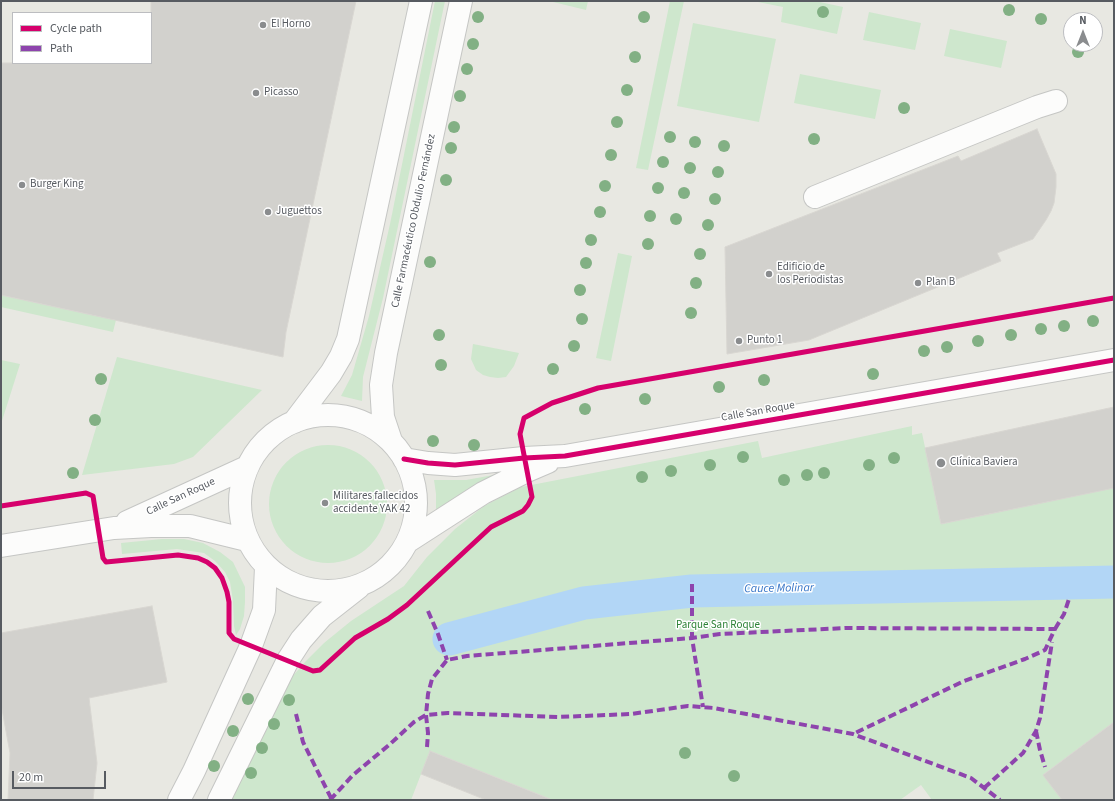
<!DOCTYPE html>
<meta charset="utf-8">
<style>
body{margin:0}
#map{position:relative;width:1115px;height:801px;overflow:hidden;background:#e8e8e2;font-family:"Source Sans 3",sans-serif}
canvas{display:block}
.frame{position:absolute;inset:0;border:2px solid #575b61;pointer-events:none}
.legend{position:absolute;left:12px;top:12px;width:140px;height:52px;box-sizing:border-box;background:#fff;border:1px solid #bcbdc0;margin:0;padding:5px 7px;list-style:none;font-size:12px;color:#575b61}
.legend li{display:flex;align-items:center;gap:8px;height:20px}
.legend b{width:20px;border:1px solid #bcbdc0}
.north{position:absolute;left:1063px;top:12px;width:40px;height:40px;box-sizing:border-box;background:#fff;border:1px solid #bcbdc0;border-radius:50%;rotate:0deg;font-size:11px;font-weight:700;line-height:16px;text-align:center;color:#575b61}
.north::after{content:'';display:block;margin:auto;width:14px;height:18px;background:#8a8c8e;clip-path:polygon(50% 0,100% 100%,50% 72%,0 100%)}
.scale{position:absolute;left:12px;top:771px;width:94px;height:18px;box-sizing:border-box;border:2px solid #575b61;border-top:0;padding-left:5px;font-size:12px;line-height:14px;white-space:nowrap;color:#575b61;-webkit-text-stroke:3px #fff;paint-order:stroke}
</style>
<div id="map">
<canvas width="1115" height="801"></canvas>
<div class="frame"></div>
<ul class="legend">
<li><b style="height:5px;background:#d6006c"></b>Cycle path</li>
<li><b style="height:5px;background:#8e44ad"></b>Path</li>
</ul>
<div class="north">N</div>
<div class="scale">20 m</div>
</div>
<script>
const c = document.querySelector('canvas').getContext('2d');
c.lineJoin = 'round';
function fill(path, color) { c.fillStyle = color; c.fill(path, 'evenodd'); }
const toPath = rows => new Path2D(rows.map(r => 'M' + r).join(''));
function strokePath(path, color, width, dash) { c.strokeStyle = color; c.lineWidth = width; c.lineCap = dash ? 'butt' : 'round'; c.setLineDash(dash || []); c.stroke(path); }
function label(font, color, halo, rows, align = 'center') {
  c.font = font + ' "Source Sans 3",sans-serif'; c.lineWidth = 3; c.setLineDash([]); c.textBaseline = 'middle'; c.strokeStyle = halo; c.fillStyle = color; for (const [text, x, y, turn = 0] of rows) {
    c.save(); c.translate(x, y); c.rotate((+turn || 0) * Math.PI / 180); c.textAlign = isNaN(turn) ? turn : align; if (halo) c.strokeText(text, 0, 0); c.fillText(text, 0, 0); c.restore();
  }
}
fill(toPath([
 [435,1,445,1,383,298,363,377,362,401,341,396,352,375,369,316,390,224],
 [549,1,588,1,586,10],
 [670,1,684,1,648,170,636,168],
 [753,1,815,1,843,7,837,34,781,22,783,7],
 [869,12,921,23,915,50,863,40],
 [693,23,776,39,759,122,677,106],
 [950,29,1007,41,1001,68,944,56],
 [800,74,881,90,875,119,794,103],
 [618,253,632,256,611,361,596,358],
 [1,295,116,320,113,332,1,307],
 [473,344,519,353,514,366,506,377,498,378,490,377,483,375,476,370,471,359],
 [117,357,262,390,193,457,174,464,82,475],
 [1,360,20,364,1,424],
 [912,426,912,435,922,433,941,524,1114,487,1114,722,1044,774,1062,800,932,800,921,785,900,800,553,800,430,751,411,800,227,800,283,687,306,661,324,643,351,621,404,586,427,557,455,529,484,506,521,487,758,441,762,458],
 '269 504a59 59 0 1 1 118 0a59 59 0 1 1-118 0Z',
 [499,474,436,514,436,494,434,480,466,480],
 [162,539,184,539,203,543,220,552,233,562,245,587,245,602,244,616,240,629,236,635,234,626,233,601,230,582,225,572,215,561,204,553,177,549,122,554,121,543]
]), '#cee7cd');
strokePath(toPath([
 [449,639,584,603,692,591,1114,582]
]), '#b2d6f6', 33);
const building = toPath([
 [151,1,356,1,286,332,283,357,1,295,1,63,151,63,151,1],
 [1037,129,1056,174,1056,187,1054,203,1051,211,1046,220,1033,239,997,253,1001,261,809,340,727,354,725,247,958,156,961,161,1037,129],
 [1114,407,1114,488,941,524,925,448,1114,407],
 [152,606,167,682,89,698,97,763,93,800,8,800,10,753,1,704,1,633,152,606],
 [1114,722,1114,800,1062,800,1043,775,1114,722],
 [430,751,550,799,550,800,486,800,421,774,430,751]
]);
fill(building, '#d2d1cd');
strokePath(building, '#d8d6d1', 1);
const minor = toPath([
 [815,197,1037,107,1056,101],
 '240 503a88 88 0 1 1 176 0a88 88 0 1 1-176 0Z',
 [294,422,331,373,341,356,348,339,421,1],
 [391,441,383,417,381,385,386,353,461,1],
 [404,459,428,463,455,465,524,458,565,456,1114,360],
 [127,522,247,467],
 [407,542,483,493,527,471,548,462],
 [1,546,114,528,151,526,190,526,247,540],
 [179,800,194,771,251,646,264,610,266,567],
 [219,800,288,660,301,640,322,616,359,587]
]);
strokePath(minor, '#c5c6c4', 24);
strokePath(minor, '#fcfcfb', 22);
strokePath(toPath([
 [692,584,692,638,703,707],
 [428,611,438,634,447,660],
 [1055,629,1064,614,1069,599],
 [296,714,303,742,332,800],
 [1036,731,1040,750,1045,767],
 [427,747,428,733,426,715,428,694,432,679,447,660,467,656,692,638,720,634,846,628,1055,629,1045,650,1025,659,964,681,853,734],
 [984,788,1023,753,1036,731,1040,718,1052,642],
 [330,800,353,775,389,745,414,722,426,715,448,713,558,717,631,714,688,706,714,708,853,734,971,778,1000,800]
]), '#8e44ad', 4, [8, 4]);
strokePath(toPath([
 [404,459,428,463,455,465,524,458,565,456,1114,360],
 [1,506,86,493,93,496,103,558,106,562,178,555,198,558,207,562,215,568,222,578,227,592,229,602,229,633,234,639,313,671,320,670,355,638,388,619,407,605,491,527,523,511,528,505,532,497,520,434,524,418,552,403,598,388,1114,298]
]), '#d6006c', 5);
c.fillStyle = '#82b084';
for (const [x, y] of [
 [1009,10],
 [823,12],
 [478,17],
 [644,17],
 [1041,19],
 [473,44],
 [1078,52],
 [635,57],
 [467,69],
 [627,90],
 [460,96],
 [904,108],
 [617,122],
 [454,127],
 [670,137],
 [814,139],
 [695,142],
 [724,146],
 [451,148],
 [611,155],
 [663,162],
 [690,168],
 [718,172],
 [446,180],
 [605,186],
 [658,188],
 [684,193],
 [715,199],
 [600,212],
 [650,216],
 [676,219],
 [708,225],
 [591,240],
 [648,244],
 [700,254],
 [430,262],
 [586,263],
 [696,283],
 [580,290],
 [691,313],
 [582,319],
 [1093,321],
 [1064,326],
 [1041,329],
 [439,335],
 [1011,335],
 [978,341],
 [574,346],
 [947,347],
 [924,351],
 [441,365],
 [553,369],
 [873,374],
 [101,379],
 [764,380],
 [719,387],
 [645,399],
 [585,409],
 [95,420],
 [433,441],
 [474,445],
 [743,457],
 [894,458],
 [710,465],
 [869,465],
 [671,471],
 [73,473],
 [824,473],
 [807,475],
 [642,477],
 [784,480],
 [248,699],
 [289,700],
 [274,724],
 [233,731],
 [262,748],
 [685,753],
 [214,766],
 [251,773],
 [734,776]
]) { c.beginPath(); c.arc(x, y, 6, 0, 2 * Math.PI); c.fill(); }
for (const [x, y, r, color] of [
 [263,25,4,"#8a8c8e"],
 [256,93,4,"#8a8c8e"],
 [22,185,4,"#8a8c8e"],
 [268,212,4,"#8a8c8e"],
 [769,274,4,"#8a8c8e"],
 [918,283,4,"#8a8c8e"],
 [739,341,4,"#8a8c8e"],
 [941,463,5,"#8a8c8e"],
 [325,503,4,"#8a8c8e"]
]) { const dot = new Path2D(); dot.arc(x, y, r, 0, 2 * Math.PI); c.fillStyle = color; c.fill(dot); strokePath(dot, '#fff', 1.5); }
label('11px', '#575b61', '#fff', [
 ["El Horno",271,25],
 ["Picasso",264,93],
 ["Burger King",30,185],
 ["Juguettos",276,212],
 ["Edificio de",777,268],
 ["los Periodistas",777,281],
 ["Plan B",926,283],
 ["Punto 1",747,341],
 ["Clínica Baviera",950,463],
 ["Militares fallecidos",333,497],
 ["accidente YAK 42",333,510]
], 'left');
label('11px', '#575b61', '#fff', [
 ["Calle Farmacéutico Obdulio Fernández",414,221,-78],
 ["Calle San Roque",758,412,-10],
 ["Calle San Roque",181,497,-25]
]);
label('11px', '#2e8237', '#fff', [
 ["Parque San Roque",718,626]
]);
label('italic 12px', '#3876c8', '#fff', [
 ["Cauce Molinar",779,589,-1]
]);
</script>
